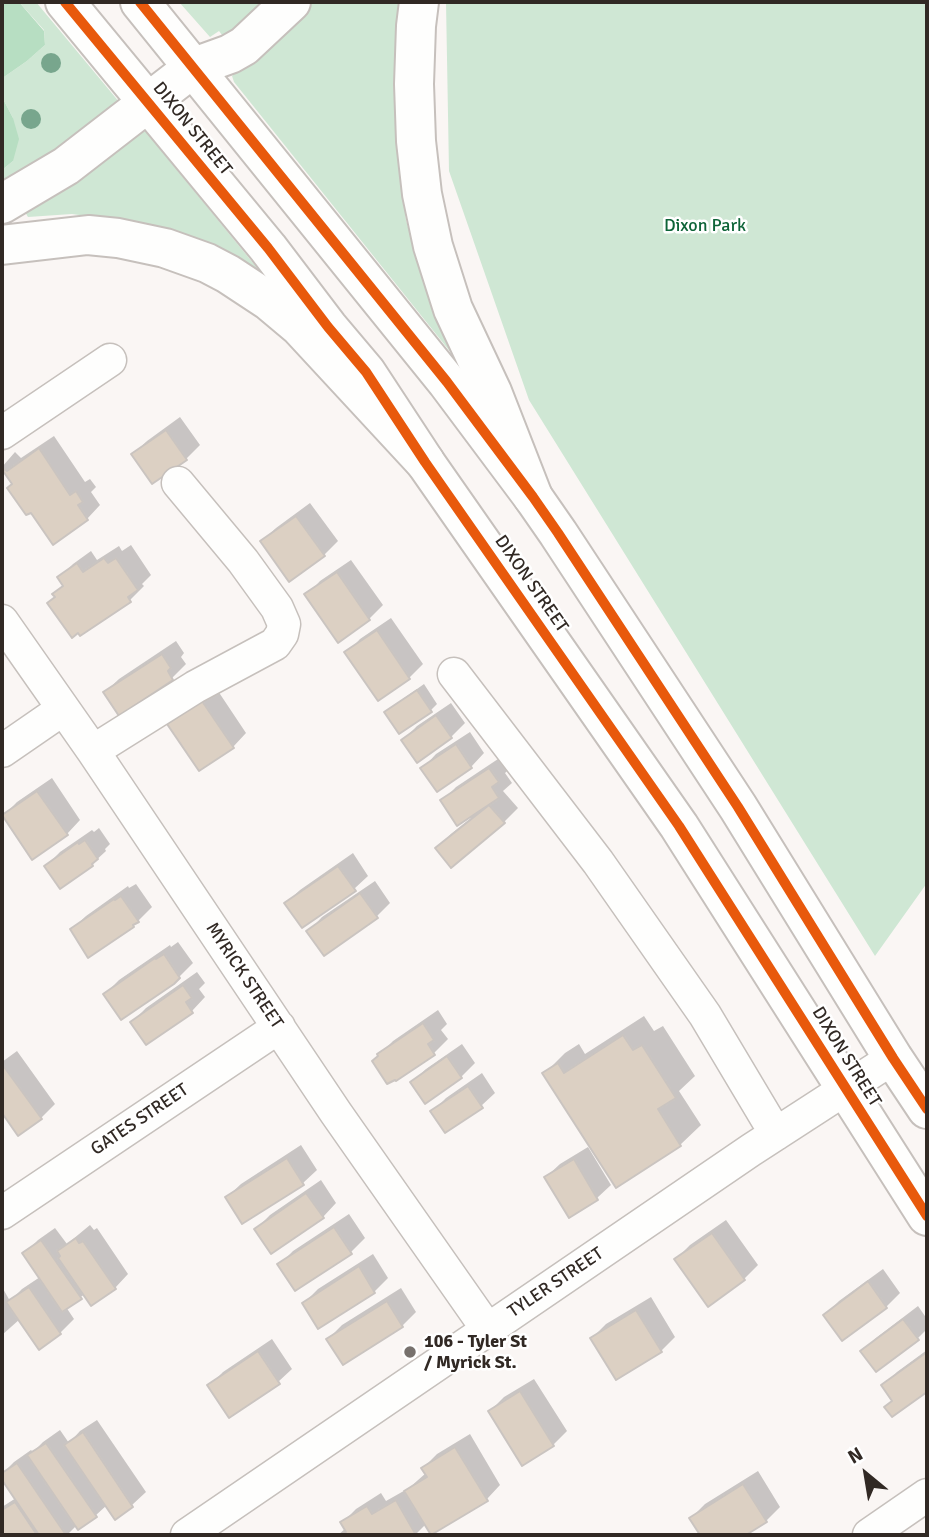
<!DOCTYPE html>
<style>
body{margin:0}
#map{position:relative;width:929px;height:1537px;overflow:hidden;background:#faf6f4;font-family:Signika,sans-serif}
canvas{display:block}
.frame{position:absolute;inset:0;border:4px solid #312924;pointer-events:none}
.north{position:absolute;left:831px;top:1439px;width:70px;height:70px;-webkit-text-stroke:5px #fff;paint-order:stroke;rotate:330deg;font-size:19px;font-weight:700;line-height:28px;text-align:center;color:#312924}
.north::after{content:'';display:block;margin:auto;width:24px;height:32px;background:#312924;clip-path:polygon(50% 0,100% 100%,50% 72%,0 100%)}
</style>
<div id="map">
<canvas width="929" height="1537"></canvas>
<div class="frame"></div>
<div class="north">N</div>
</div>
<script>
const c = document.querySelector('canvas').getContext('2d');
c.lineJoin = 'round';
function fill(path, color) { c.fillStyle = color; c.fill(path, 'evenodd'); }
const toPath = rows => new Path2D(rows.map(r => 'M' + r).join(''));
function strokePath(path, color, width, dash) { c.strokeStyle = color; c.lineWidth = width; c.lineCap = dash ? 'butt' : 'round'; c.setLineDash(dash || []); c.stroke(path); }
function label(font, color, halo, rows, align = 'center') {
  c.font = font + ' Signika,sans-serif'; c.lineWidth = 5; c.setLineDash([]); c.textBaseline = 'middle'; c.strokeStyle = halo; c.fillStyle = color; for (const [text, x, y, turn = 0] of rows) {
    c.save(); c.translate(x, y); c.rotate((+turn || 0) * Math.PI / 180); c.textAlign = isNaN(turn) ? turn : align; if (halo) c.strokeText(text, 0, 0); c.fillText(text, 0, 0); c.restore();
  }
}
fill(toPath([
 [19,2,36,2,120,103,116,111,2,183,2,170,13,161,13,118,2,97,2,81,4,77,27,61,45,45,44,30],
 [179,2,265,2,225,39,219,31,210,37],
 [309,2,399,2,395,66,396,132,406,220,422,277,456,359,234,82,232,76],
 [446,2,927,2,927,883,875,956,529,400,449,171],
 [139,130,146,132,258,269,260,274,129,222,72,214,28,217,25,212]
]), '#cfe7d4');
fill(toPath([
 [2,2,19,2,44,31,45,45,27,61,4,77,2,81],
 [2,97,13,118,19,139,13,161,2,170]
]), '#b7dec2');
fill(toPath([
 [180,417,200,445,186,459,133,454,147,441],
 [54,436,85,482,90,479,96,487,91,492,100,505,87,519,13,484,2,467,15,452,21,458],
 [310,503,338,541,324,555,262,541,276,528],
 [131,545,151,575,142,584,144,586,130,600,81,634,55,594,64,584,60,577,73,564,91,551,97,560,119,546,122,551],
 [351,560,383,605,369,619,307,595,320,581],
 [391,618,423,664,409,678,347,653,360,639],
 [176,641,184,653,181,657,186,664,172,678,120,713,105,692,119,679],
 [424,684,437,704,431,710,387,712,393,706],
 [216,688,246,733,233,747,170,724,183,710],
 [451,703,465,723,451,737,403,740,417,726],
 [470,732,484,753,471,767,423,768,436,754],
 [504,755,512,767,505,773,512,783,503,791,518,808,504,822,437,848,451,834,471,818,442,801,456,787],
 [52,778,80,820,67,834,4,815,17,802],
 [99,828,110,844,105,849,106,851,92,864,61,886,46,866,60,852,92,830,94,832],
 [353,853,368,876,354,889,286,903,300,890],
 [375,881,390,903,376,917,309,931,322,917],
 [136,884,152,907,133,926,72,929,86,916,128,886,129,888],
 [178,942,193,963,173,983,105,994,119,980,170,945,171,947],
 [197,972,205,983,199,989,205,997,192,1011,132,1022,146,1008],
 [438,1010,447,1024,441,1030,448,1039,434,1053,396,1079,379,1055,393,1041],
 [644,1016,654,1031,663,1026,695,1076,679,1091,701,1125,680,1145,545,1073,565,1053,579,1044,585,1054],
 [462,1044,475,1063,461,1077,412,1082,426,1069],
 [17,1051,55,1104,41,1118,18,1134,2,1110,2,1062],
 [482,1073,495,1093,481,1106,432,1112,446,1098],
 [301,1145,317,1170,303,1183,227,1197,241,1184],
 [588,1147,611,1185,597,1198,569,1216,546,1177,560,1164],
 [321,1180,336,1203,323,1217,256,1229,270,1215],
 [349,1214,365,1238,351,1252,295,1289,279,1265,293,1251],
 [726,1220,758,1265,744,1279,708,1305,676,1259,690,1245],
 [90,1225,94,1230,97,1228,128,1274,115,1288,85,1294,66,1307,74,1319,60,1333,20,1319,2,1335,2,1287,10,1301,22,1289,40,1277,24,1254,38,1240,55,1228,67,1244],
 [373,1254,388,1278,374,1292,319,1326,304,1303,318,1289],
 [883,1269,900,1293,886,1307,842,1339,825,1315,839,1301],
 [401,1288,416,1312,402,1326,344,1362,328,1339,342,1325],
 [651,1297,675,1337,661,1351,592,1338,606,1324],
 [918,1306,927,1319,927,1329,918,1338,876,1370,862,1351,876,1338],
 [272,1339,292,1369,278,1382,209,1386,223,1372],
 [927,1350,927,1390,892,1415,894,1400,884,1385,897,1372],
 [534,1379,567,1431,553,1445,490,1411,504,1397],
 [97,1420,146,1492,132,1505,115,1517,107,1505,95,1516,77,1525,67,1535,2,1535,2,1507,16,1498,2,1477,2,1474,14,1462,31,1450,33,1452,43,1442,60,1430,69,1443,80,1431],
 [470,1434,500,1485,487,1499,426,1524,415,1535,338,1535,346,1528,342,1523,356,1509,381,1493,386,1501,409,1488,426,1473,423,1468,437,1454],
 [758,1471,780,1507,766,1521,743,1535,700,1535,701,1535,691,1518,705,1504]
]), '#0003');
const building = toPath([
 [166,430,187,460,152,484,131,454,166,430],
 [39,448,70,495,76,491,83,502,78,505,88,520,53,545,31,513,26,515,7,488,12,484,3,471,5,469,7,471,39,448],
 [296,516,325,556,289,582,260,541,296,516],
 [104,558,108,563,116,558,138,590,128,597,131,602,80,636,78,633,72,638,47,603,55,597,52,594,63,586,57,577,77,563,83,572,104,558],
 [337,572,370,620,338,643,304,594,337,572],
 [377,630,410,679,378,701,344,652,377,630],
 [162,654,171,668,168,671,173,680,119,716,103,692,162,654],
 [417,690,432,712,399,734,384,712,417,690],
 [202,701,234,748,199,771,167,724,202,701],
 [436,715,452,738,417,763,401,740,436,715],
 [456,744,472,768,437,792,420,768,456,744],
 [489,768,499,782,492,787,499,798,457,826,440,800,489,768],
 [37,791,68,835,32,860,2,815,37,791],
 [489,805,505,823,451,868,435,848,489,805],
 [85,840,98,859,92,864,93,866,60,889,44,866,78,842,79,844,85,840],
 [338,866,356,891,302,928,284,903,338,866],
 [360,893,378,918,324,956,306,931,360,893],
 [121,896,139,922,133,925,134,927,88,958,70,929,114,899,115,900,121,896],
 [164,954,180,978,174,984,121,1020,103,994,155,958,156,959,164,954],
 [183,985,192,998,186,1002,193,1013,146,1045,130,1022,183,985],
 [423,1023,434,1040,428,1044,435,1055,396,1081,395,1080,387,1084,372,1061,378,1056,377,1054,423,1023],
 [623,1035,633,1050,642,1045,676,1098,658,1109,681,1146,616,1188,542,1073,558,1063,564,1073,623,1035],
 [447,1056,462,1078,425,1104,410,1082,447,1056],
 [2,1064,42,1119,18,1136,2,1113,2,1064],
 [468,1086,483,1108,445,1133,430,1111,468,1086],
 [287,1158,304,1185,242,1224,225,1197,287,1158],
 [574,1159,598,1200,569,1218,544,1177,574,1159],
 [306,1193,324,1218,271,1254,254,1229,306,1193],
 [334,1227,352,1254,295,1291,277,1264,334,1227],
 [712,1233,745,1280,708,1307,674,1259,712,1233],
 [76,1238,79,1243,83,1241,116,1289,91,1306,58,1258,60,1256,57,1251,76,1238],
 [41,1240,82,1299,62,1312,22,1253,41,1240],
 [359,1266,375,1293,318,1329,302,1303,359,1266],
 [868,1281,887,1308,842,1341,823,1315,868,1281],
 [29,1287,61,1334,39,1350,6,1302,29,1287],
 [387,1301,403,1327,343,1365,326,1339,387,1301],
 [636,1310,662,1352,616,1380,590,1338,636,1310],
 [903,1319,919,1340,876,1372,860,1351,903,1319],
 [258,1351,280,1384,229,1418,207,1385,258,1351],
 [927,1352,927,1392,892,1417,884,1407,892,1401,881,1385,927,1352],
 [520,1391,554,1446,522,1466,488,1411,520,1391],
 [83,1432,133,1507,115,1520,64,1445,83,1432],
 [46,1443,97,1517,78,1530,27,1455,46,1443],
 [455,1447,488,1501,431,1535,404,1491,427,1477,421,1468,455,1447],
 [17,1463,66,1535,39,1535,2,1480,2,1473,17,1463],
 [743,1484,767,1522,746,1535,700,1535,689,1518,743,1484],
 [396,1500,416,1535,340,1535,346,1532,340,1522,367,1506,372,1514,396,1500],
 [15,1502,37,1535,2,1535,2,1510,15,1502]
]);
fill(building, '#dcd0c3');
strokePath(building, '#cac4c0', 2);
const minor = toPath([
 [2,433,110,360],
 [2,621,93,751,336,1113,488,1330],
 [454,674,598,862,705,1015,776,1134],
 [2,751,63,709],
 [93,751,195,687,275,644,282,634,284,624,277,608,243,561,178,483],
 [2,1213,279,1027],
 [187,1535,751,1150,893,1058],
 [869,1535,927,1495]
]);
const major = toPath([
 [65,2,268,248,328,327,366,372,425,462,679,826,927,1216],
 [140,2,447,382,533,497,558,533,738,807,893,1058,927,1109]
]);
const highway = toPath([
 [419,2,416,26,414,84,416,141,422,194,433,246,453,309,492,392,533,497],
 [2,204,66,166,194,67,230,54,244,46,291,2],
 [2,245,88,235,118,238,165,248,207,263,228,274,269,301,300,327,425,462]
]);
strokePath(minor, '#c6c0bc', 35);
strokePath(major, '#c6c0bc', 42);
strokePath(highway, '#c6c0bc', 42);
strokePath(minor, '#fefefd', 32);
strokePath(major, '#fefefd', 38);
strokePath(highway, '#fefefd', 38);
strokePath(toPath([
 [65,2,268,248,328,327,366,372,425,462,679,826,927,1216],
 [140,2,447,382,533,497,558,533,738,807,893,1058,927,1109]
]), '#e8590c', 10);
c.fillStyle = '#78a68d';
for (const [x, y] of [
 [51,63],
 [31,119]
]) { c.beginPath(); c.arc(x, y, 10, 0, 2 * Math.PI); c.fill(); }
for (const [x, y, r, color] of [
 [410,1352,7,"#77716d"]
]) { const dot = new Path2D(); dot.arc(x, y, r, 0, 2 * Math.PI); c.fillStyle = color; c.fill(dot); strokePath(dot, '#fff', 2.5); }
label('18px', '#312924', '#fff', [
 ["DIXON STREET",192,129,51],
 ["DIXON STREET",531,584,55],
 ["MYRICK STREET",244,976,56],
 ["DIXON STREET",846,1057,58],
 ["GATES STREET",140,1120,-34],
 ["TYLER STREET",556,1283,-34]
]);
label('18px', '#0e6438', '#fff', [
 ["Dixon Park",705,226]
]);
label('bold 18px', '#312924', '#fff', [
 ["106 - Tyler St",424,1342],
 ["/ Myrick St.",424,1363]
], 'left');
</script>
